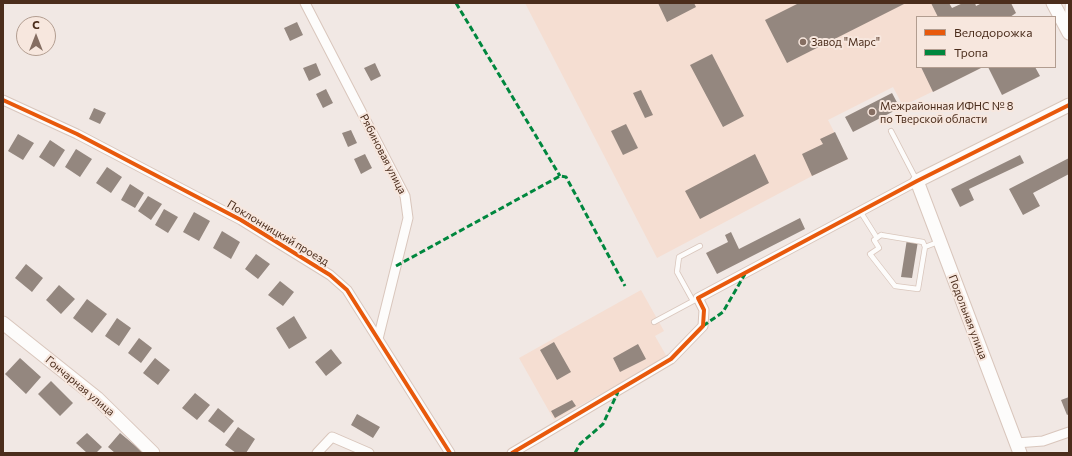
<!DOCTYPE html>
<meta charset="utf-8">
<style>
body{margin:0}
#map{position:relative;width:1072px;height:456px;overflow:hidden;background:#f1e8e4;font-family:Commissioner,sans-serif}
canvas{display:block}
.frame{position:absolute;inset:0;border:4px solid #4b2d1c;pointer-events:none}
.legend{position:absolute;left:916px;top:16px;width:140px;height:52px;box-sizing:border-box;background:#f7e7de;border:1px solid #b29d90;margin:0;padding:5px 7px;list-style:none;font-size:12px;color:#4b2d1c}
.legend li{display:flex;align-items:center;gap:8px;height:20px}
.legend b{width:20px;border:1px solid #b29d90}
.north{position:absolute;left:16px;top:16px;width:40px;height:40px;box-sizing:border-box;background:#f7e7de;border:1px solid #b29d90;border-radius:50%;rotate:0deg;font-size:11px;font-weight:700;line-height:16px;text-align:center;color:#4b2d1c}
.north::after{content:'';display:block;margin:auto;width:14px;height:18px;background:#856e62;clip-path:polygon(50% 0,100% 100%,50% 72%,0 100%)}
</style>
<div id="map">
<canvas width="1072" height="456"></canvas>
<div class="frame"></div>
<ul class="legend">
<li><b style="height:5px;background:#e8590c"></b>Велодорожка</li>
<li><b style="height:5px;background:#00873e"></b>Тропа</li>
</ul>
<div class="north">С</div>
</div>
<script>
const c = document.querySelector('canvas').getContext('2d');
c.lineJoin = 'round';
function fill(path, color) { c.fillStyle = color; c.fill(path, 'evenodd'); }
const toPath = rows => new Path2D(rows.map(r => 'M' + r).join(''));
function strokePath(path, color, width, dash) { c.strokeStyle = color; c.lineWidth = width; c.lineCap = dash ? 'butt' : 'round'; c.setLineDash(dash || []); c.stroke(path); }
function label(font, color, halo, rows, align = 'center') {
  c.font = font + ' Commissioner,sans-serif'; c.lineWidth = 4; c.setLineDash([]); c.textBaseline = 'middle'; c.strokeStyle = halo; c.fillStyle = color; for (const [text, x, y, turn = 0] of rows) {
    c.save(); c.translate(x, y); c.rotate((+turn || 0) * Math.PI / 180); c.textAlign = isNaN(turn) ? turn : align; if (halo) c.strokeText(text, 0, 0); c.fillText(text, 0, 0); c.restore();
  }
}
fill(toPath([
 [525,3,949,3,952,8,963,3,975,3,976,6,982,3,1011,3,1016,13,1010,17,917,17,917,67,983,67,903,106,893,87,828,120,848,159,812,176,657,258],
 [641,290,664,331,655,336,667,357,554,420,519,358]
]), '#f5ded2');
fill(toPath([
 [658,3,694,3,696,7,667,22],
 [799,3,906,3,787,63,765,20],
 [931,3,949,3,952,8,963,3,975,3,976,6,982,3,1011,3,1016,13,1010,17,938,17],
 [297,22,303,35,290,41,284,28],
 [712,54,744,116,723,127,690,65],
 [316,63,321,75,309,81,303,68],
 [375,63,381,76,371,81,364,68],
 [921,67,983,67,933,92],
 [988,67,1035,67,1040,76,1002,95],
 [326,89,333,103,323,108,316,94],
 [641,90,653,115,645,118,633,93],
 [892,93,900,108,853,132,845,117],
 [94,108,106,113,100,124,89,119],
 [626,124,638,148,623,155,611,131],
 [351,130,357,143,348,147,342,133],
 [835,132,848,159,812,176,802,154,823,144,820,139],
 [18,134,34,143,23,160,8,151],
 [50,140,65,150,54,167,39,157],
 [76,149,92,159,80,177,65,167],
 [365,154,372,168,361,174,354,159],
 [755,154,769,183,700,219,685,191],
 [1020,155,1024,163,969,189,974,200,960,207,951,189],
 [1069,158,1069,174,1033,193,1040,206,1023,215,1009,189],
 [107,167,122,177,111,193,96,183],
 [130,184,144,193,135,208,121,200],
 [148,196,162,204,151,220,138,211],
 [164,209,178,217,168,233,155,225],
 [194,212,210,221,199,241,183,232],
 [800,218,805,229,717,274,706,253,728,242,725,235,731,232,739,249],
 [222,231,240,242,231,259,213,248],
 [907,239,918,241,912,278,901,277],
 [256,254,270,264,258,279,245,269],
 [26,264,43,278,32,292,15,278],
 [280,281,294,292,283,306,268,295],
 [59,285,75,299,61,314,46,300],
 [87,299,107,314,92,333,73,318],
 [294,316,307,338,289,349,276,328],
 [117,318,131,328,119,346,105,336],
 [139,338,152,348,141,363,128,353],
 [554,342,571,372,557,380,540,350],
 [638,344,646,359,620,372,613,358],
 [331,349,342,363,326,376,315,362],
 [20,358,41,377,26,394,5,374],
 [155,358,170,370,158,385,143,373],
 [51,381,73,403,60,416,38,394],
 [195,393,210,405,197,420,182,408],
 [1069,397,1069,414,1067,415,1061,400],
 [572,400,576,406,555,418,551,411],
 [218,408,234,421,224,433,208,421],
 [357,414,380,427,373,438,351,425],
 [238,427,255,439,246,453,236,453,225,445],
 [87,433,102,447,96,453,87,453,76,443],
 [120,433,144,453,115,453,108,447]
]), '#94877f');
const lane = toPath([
 [1067,21,1068,3],
 [891,131,916,179],
 [860,211,877,238],
 [881,235,923,242,925,247,918,289,895,286,870,254,879,248,874,240,881,235],
 [925,247,938,242],
 [693,301,677,272,679,257,700,246],
 [654,322,695,300]
]);
const street = toPath([
 [305,3,405,196,408,218,378,339],
 [3,100,77,134,241,220,330,275,347,290,450,453],
 [1016,443,1043,441,1069,432],
 [317,453,332,437,369,453],
 [512,453,671,359,703,326,704,310,698,298,917,181]
]);
const secondary = toPath([
 [1053,3,1069,33],
 [3,323,97,398,153,453],
 [1020,453,917,181,1069,105]
]);
strokePath(lane, '#d9c6bc', 6);
strokePath(street, '#d9c6bc', 11);
strokePath(secondary, '#d9c6bc', 15);
strokePath(lane, '#fdfcfb', 4.5);
strokePath(street, '#fdfcfb', 9);
strokePath(secondary, '#fdfcfb', 13);
strokePath(toPath([
 [456,3,560,176],
 [396,266,560,176,566,177,625,286],
 [703,326,723,312,745,274],
 [575,453,580,444,603,424,618,392]
]), '#00873e', 3, [6, 3]);
strokePath(toPath([
 [3,100,77,134,241,220,330,275,347,290,450,453],
 [512,453,671,359,703,326,704,310,698,298,917,181,1069,105]
]), '#e8590c', 4);
for (const [x, y, r, color] of [
 [803,42,4,"#856e62"],
 [872,112,4,"#856e62"]
]) { const dot = new Path2D(); dot.arc(x, y, r, 0, 2 * Math.PI); c.fillStyle = color; c.fill(dot); strokePath(dot, '#f7e7de', 1.5); }
label('11px', '#4b2d1c', '#f7e7de', [
 ["Завод \"Марс\"",811,42],
 ["Межрайонная ИФНС № 8",880,106],
 ["по Тверской области",880,119]
], 'left');
label('11px', '#4b2d1c', '#f7e7de', [
 ["Рябиновая улица",383,154,63],
 ["Поклонницкий проезд",278,233,31],
 ["Подольная улица",968,317,69],
 ["Гончарная улица",80,386,40]
]);
</script>
